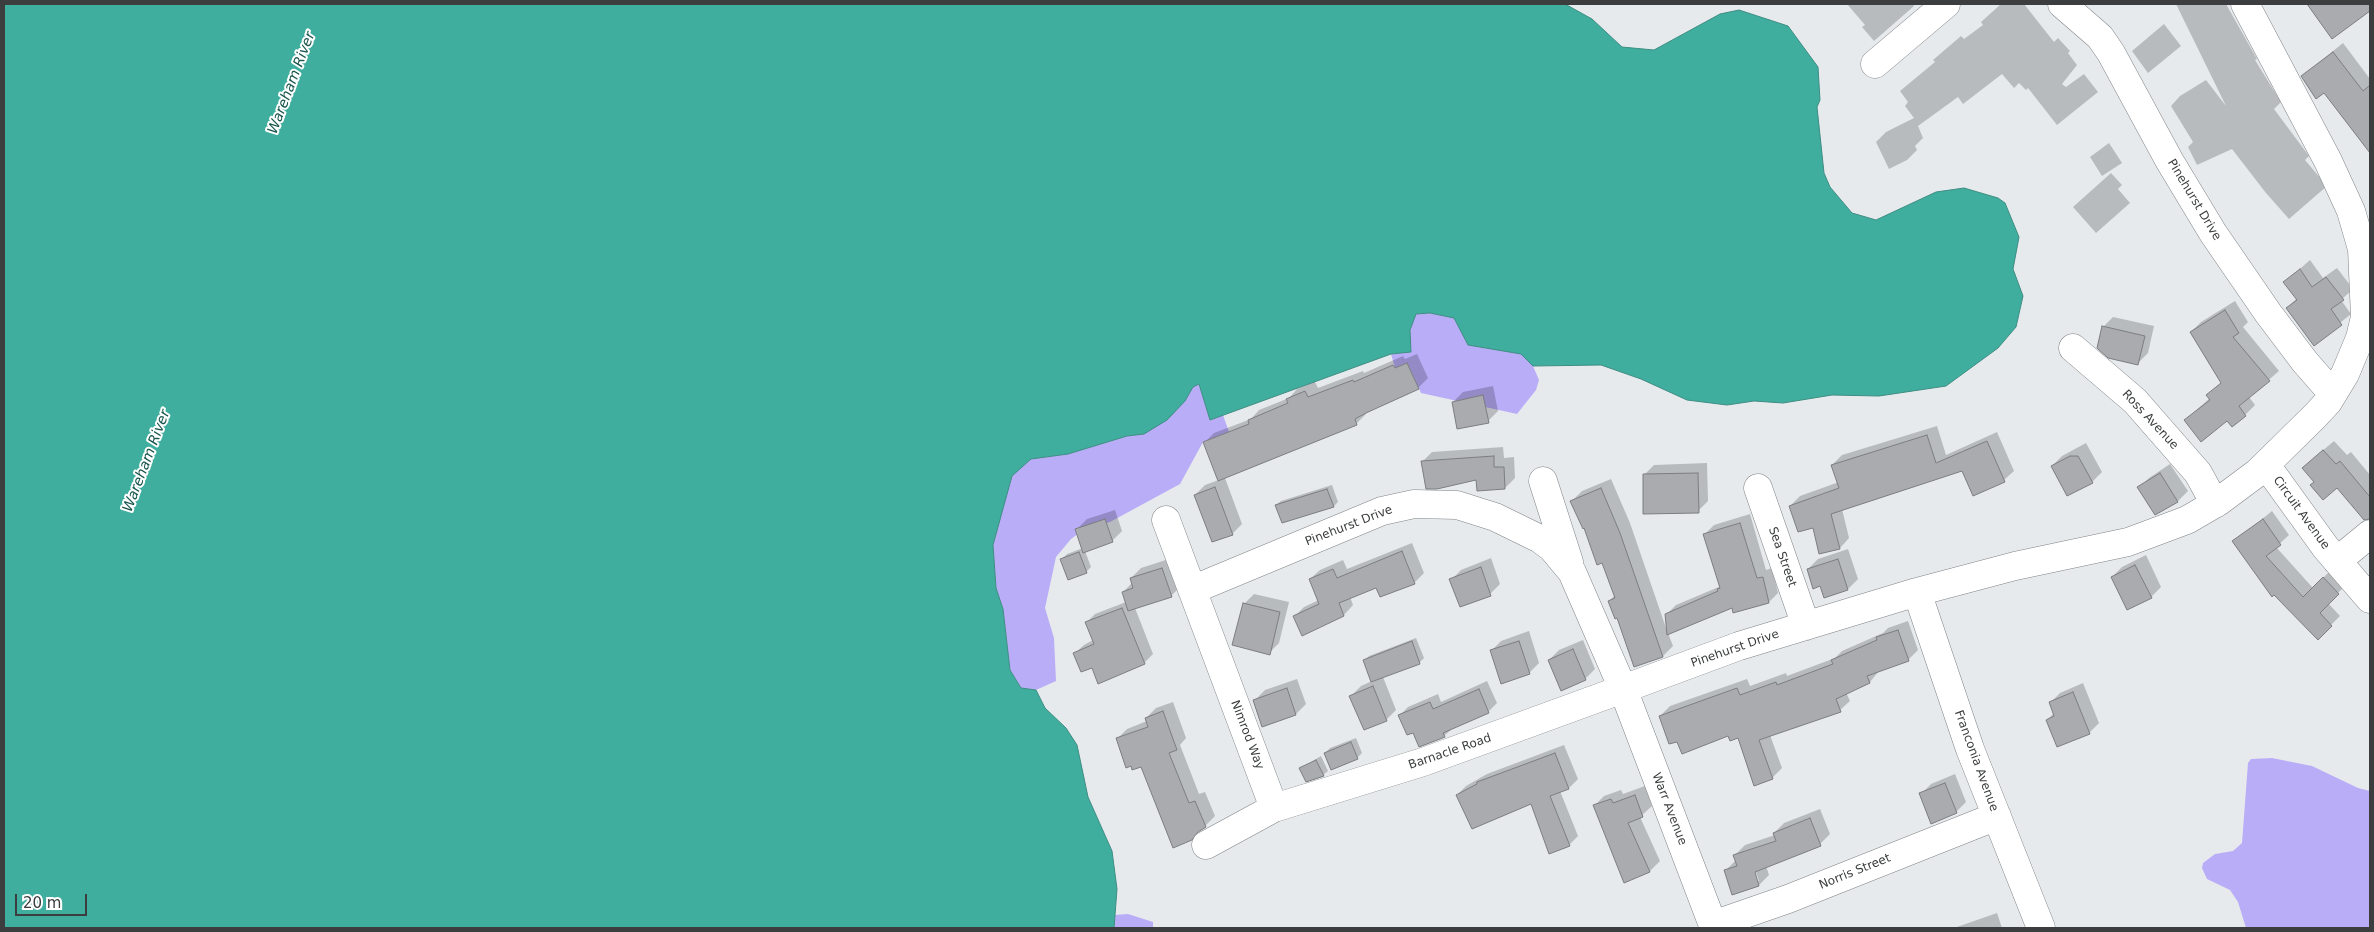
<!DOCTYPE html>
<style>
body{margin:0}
#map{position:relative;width:2374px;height:932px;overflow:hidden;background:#e6eaed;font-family:"DejaVu Sans",sans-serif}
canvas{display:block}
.frame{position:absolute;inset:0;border:5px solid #3b3d3e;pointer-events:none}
.scale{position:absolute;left:15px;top:894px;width:72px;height:22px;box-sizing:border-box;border:2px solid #3b3d3e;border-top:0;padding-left:6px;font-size:15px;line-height:18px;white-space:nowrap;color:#3b3d3e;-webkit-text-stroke:4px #fff;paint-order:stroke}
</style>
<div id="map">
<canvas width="2374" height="932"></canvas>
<div class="frame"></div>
<div class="scale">20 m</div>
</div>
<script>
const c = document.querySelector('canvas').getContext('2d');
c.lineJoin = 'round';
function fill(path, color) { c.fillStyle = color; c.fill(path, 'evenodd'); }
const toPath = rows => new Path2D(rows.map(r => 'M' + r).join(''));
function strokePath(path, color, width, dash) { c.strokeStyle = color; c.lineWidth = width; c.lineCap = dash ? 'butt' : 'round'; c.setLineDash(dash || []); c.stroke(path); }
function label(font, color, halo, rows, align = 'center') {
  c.font = font + ' "DejaVu Sans",sans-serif'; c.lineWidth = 4; c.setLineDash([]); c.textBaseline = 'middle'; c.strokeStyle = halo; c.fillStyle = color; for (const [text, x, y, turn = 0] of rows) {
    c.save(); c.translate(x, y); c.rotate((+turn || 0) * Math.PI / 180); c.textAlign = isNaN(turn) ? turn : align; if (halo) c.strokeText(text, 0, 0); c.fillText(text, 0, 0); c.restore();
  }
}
fill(toPath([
 [1430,313,1454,318,1468,345,1521,354,1533,366,1539,380,1536,390,1517,414,1421,393,1407,363,1395,368,1391,354,1411,352,1410,330,1416,314],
 [1199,384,1210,420,1223,415,1229,432,1203,442,1180,484,1110,522,1086,528,1071,539,1056,557,1045,608,1054,638,1056,681,1036,690,1021,688,1010,670,1003,609,996,588,993,545,1012,475,1031,459,1068,454,1127,436,1144,434,1185,401,1193,387],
 [2272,758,2312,766,2358,788,2370,791,2370,928,2246,928,2238,902,2230,890,2207,879,2202,868,2203,863,2215,854,2233,851,2242,843,2248,763,2251,759],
 [1128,914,1153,922,1153,928,1114,928,1115,915]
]), '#b9adf8');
const water = toPath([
 [4,4,1565,4,1592,19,1622,47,1654,50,1720,14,1739,10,1788,26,1818,67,1820,100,1817,107,1824,173,1830,187,1852,213,1876,220,1936,192,1964,188,1998,198,2005,203,2019,237,2013,269,2023,296,2016,327,1998,348,1946,386,1879,396,1832,395,1783,403,1754,401,1727,405,1687,400,1641,379,1601,365,1533,366,1521,354,1468,345,1454,318,1430,313,1416,314,1410,330,1411,352,1391,354,1210,420,1199,384,1193,387,1185,401,1167,420,1144,434,1127,436,1068,454,1031,459,1012,476,993,545,996,588,1003,609,1010,670,1021,688,1036,690,1045,708,1066,728,1077,745,1088,797,1112,851,1117,889,1114,928,4,928,4,4]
]);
fill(water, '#3fae9f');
strokePath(water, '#3e8c82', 1);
fill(toPath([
 [1847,4,1913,4,1914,6,1874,41,1862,27,1865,25],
 [2001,4,2024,4,2054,42,2058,38,2070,51,2068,53,2077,65,2062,84,2066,87,2084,74,2098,92,2057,125,2028,88,2026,90,2019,83,2014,88,2002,74,1963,104,1958,97,1918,126,1923,138,1915,146,1917,150,1907,160,1889,169,1876,142,1886,132,1914,118,1905,106,1908,102,1900,91,1935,62,1933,60,1961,36,1964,39,1983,25,1981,22],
 [2176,4,2226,4,2257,59,2255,60,2281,102,2274,109,2309,156,2305,160,2327,186,2289,219,2266,193,2232,149,2197,165,2188,147,2193,142,2171,106,2180,96,2206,80,2226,106],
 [2307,4,2370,4,2370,8,2332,37],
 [2164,24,2181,46,2148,73,2132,51],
 [2343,43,2370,79,2370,151,2325,91,2302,76],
 [2109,143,2122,163,2102,176,2090,157],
 [2111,173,2122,185,2118,189,2130,203,2096,233,2073,207],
 [2310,260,2323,278,2337,268,2353,289,2341,300,2351,314,2314,344,2287,308,2297,298,2285,282],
 [2235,301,2248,322,2243,327,2279,371,2249,397,2255,405,2245,415,2227,420,2185,420,2210,398,2208,395,2222,382,2191,332,2201,322],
 [2113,317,2154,326,2148,353,2138,363,2103,327],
 [1417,354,1428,378,1418,388,1365,412,1366,414,1356,424,1225,478,1242,524,1232,534,1195,495,1205,485,1219,480,1204,443,1214,433,1251,419,1259,410,1289,398,1297,389,1315,382,1318,388,1363,371,1364,373,1403,356,1405,359],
 [1493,386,1498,411,1488,421,1453,402,1463,392],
 [1937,426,1946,455,1997,432,2014,471,2004,480,1963,470,1842,509,1849,538,1840,548,1790,506,1800,496,1839,482,1832,465,1842,455],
 [2334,441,2347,455,2351,452,2370,475,2370,519,2365,519,2337,486,2316,482,2314,458],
 [2086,443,2102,472,2092,482,2052,466,2062,456],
 [1503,447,1504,458,1514,457,1515,478,1505,488,1422,462,1432,452],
 [1707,463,1708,501,1698,511,1644,475,1654,465],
 [2170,464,2188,491,2178,501,2155,514,2139,488,2149,478],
 [1611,479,1630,523,1666,628,1666,615,1676,605,1721,586,1705,534,1714,525,1750,514,1766,570,1772,568,1778,593,1769,602,1732,606,1668,633,1673,646,1663,656,1635,665,1618,617,1609,601,1615,595,1603,562,1572,501,1582,491],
 [1332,485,1338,502,1334,506,1276,505,1281,501],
 [1115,510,1122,531,1112,541,1085,551,1091,567,1086,572,1062,559,1067,554,1083,548,1077,529,1087,519],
 [2272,511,2289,535,2276,547,2313,588,2332,569,2347,584,2328,603,2340,616,2318,638,2234,542],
 [1412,543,1424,573,1414,583,1377,586,1350,597,1353,605,1344,615,1303,635,1294,617,1304,607,1319,600,1310,579,1320,570,1343,560,1347,569],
 [1848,549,1858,579,1848,589,1808,569,1818,559],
 [2146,555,2161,587,2151,597,2112,577,2122,567],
 [1172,558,1181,586,1171,596,1135,608,1153,654,1144,663,1092,666,1075,653,1084,645,1093,640,1086,623,1095,614,1126,602,1123,592,1132,583,1131,578,1141,568],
 [1491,558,1500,584,1490,594,1451,580,1461,570],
 [1254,594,1289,602,1279,643,1269,653,1244,604],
 [1908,621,1918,650,1908,660,1879,671,1870,682,1846,692,1850,701,1840,710,1770,735,1782,768,1772,778,1738,736,1729,735,1678,740,1660,716,1670,706,1747,679,1750,686,1786,673,1787,676,1835,658,1842,651,1883,633,1888,628],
 [1529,631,1539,663,1529,673,1491,651,1501,641],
 [1416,638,1424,658,1419,663,1383,677,1396,710,1386,720,1351,696,1361,686,1372,681,1364,661,1369,656],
 [1583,640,1595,669,1585,679,1549,660,1559,650],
 [1297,679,1306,704,1296,714,1255,700,1265,690],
 [1487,681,1497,703,1488,712,1453,728,1444,736,1414,731,1400,715,1408,707,1438,694,1441,702],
 [2083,683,2099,723,2089,733,2047,720,2054,713,2050,703,2060,693],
 [1173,702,1186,738,1180,745,1199,794,1205,792,1215,816,1205,826,1142,766,1117,739,1127,729,1147,721,1146,718,1156,708],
 [1356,738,1362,753,1357,758,1325,753,1330,748],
 [1564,745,1578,779,1569,788,1560,791,1578,836,1569,845,1532,803,1457,795,1466,786,1487,774],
 [1321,756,1328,771,1323,775,1301,768],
 [1955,774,1966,802,1956,812,1921,794,1931,784],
 [1645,786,1652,806,1640,817,1660,861,1650,871,1624,882,1594,806,1604,796,1621,790,1623,794],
 [1820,809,1830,834,1820,844,1766,866,1769,875,1759,885,1726,870,1736,860,1735,855,1745,845,1775,835,1774,833,1784,823],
 [1754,866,1759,881,1756,881],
 [1997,913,2002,928,1954,928]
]), '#0003');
const building = toPath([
 [2307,4,2370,4,2370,11,2332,39,2307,4],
 [2333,52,2363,91,2370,85,2370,153,2324,93,2316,99,2301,76,2333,52],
 [2300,269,2312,287,2326,277,2344,300,2331,309,2342,325,2314,346,2286,308,2297,300,2283,282,2300,269],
 [2225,310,2239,333,2233,337,2270,381,2239,406,2246,416,2232,427,2227,421,2201,442,2184,420,2210,400,2206,395,2221,383,2190,332,2225,310],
 [2102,326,2145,336,2138,365,2108,358,2097,348,2102,326],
 [1407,363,1419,389,1366,413,1355,419,1357,425,1218,481,1203,442,1249,424,1248,420,1288,403,1286,399,1305,391,1308,397,1353,380,1354,382,1393,365,1395,368,1407,363],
 [1483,395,1489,423,1457,429,1452,402,1483,395],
 [1927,435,1936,463,1987,441,2005,482,1973,496,1962,471,1831,514,1840,549,1819,554,1813,528,1798,532,1789,506,1839,488,1831,465,1927,435],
 [2323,450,2336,464,2340,461,2370,497,2370,519,2364,520,2337,488,2323,500,2310,485,2314,482,2302,468,2323,450],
 [1494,456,1494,467,1504,467,1505,489,1477,491,1476,480,1437,489,1426,489,1421,461,1494,456],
 [2070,456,2078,456,2093,483,2067,496,2051,466,2070,456],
 [1698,473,1699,513,1643,514,1643,474,1698,473],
 [2160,473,2178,502,2155,515,2137,487,2160,473],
 [1215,487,1233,535,1212,542,1194,495,1215,487],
 [1601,488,1620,533,1663,657,1634,667,1617,618,1615,619,1608,601,1615,598,1602,563,1597,565,1584,528,1583,529,1570,501,1601,488],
 [1327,489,1334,507,1282,523,1275,505,1327,489],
 [1105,519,1113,542,1083,553,1075,529,1105,519],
 [2263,519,2281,545,2266,556,2303,597,2323,577,2339,594,2320,613,2332,626,2318,640,2274,595,2272,597,2232,541,2263,519],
 [1740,523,1757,578,1763,577,1769,603,1733,613,1732,608,1667,635,1665,614,1718,591,1717,589,1720,588,1703,534,1740,523],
 [1402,551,1415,584,1380,597,1376,588,1339,603,1344,616,1302,636,1293,616,1319,604,1309,579,1333,569,1337,578,1402,551],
 [1079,552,1087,573,1068,580,1060,559,1079,552],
 [1838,559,1848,590,1824,598,1820,586,1813,589,1807,569,1838,559],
 [2135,565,2152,598,2127,610,2111,577,2135,565],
 [1481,567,1491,596,1460,607,1449,579,1481,567],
 [1162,568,1172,597,1128,611,1122,592,1133,588,1130,578,1162,568],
 [1243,603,1280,612,1270,655,1232,645,1243,603],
 [1122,608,1145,664,1098,684,1092,668,1081,672,1073,653,1094,644,1085,622,1122,608],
 [1898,630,1909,661,1867,676,1870,683,1836,699,1841,712,1759,740,1773,779,1754,786,1738,738,1730,741,1728,736,1682,754,1677,742,1669,744,1659,716,1737,688,1740,695,1776,682,1777,685,1833,664,1831,660,1877,640,1876,637,1898,630],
 [1412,641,1420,664,1371,682,1363,660,1412,641],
 [1519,641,1530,674,1501,684,1490,650,1519,641],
 [1573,649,1586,680,1561,691,1548,660,1573,649],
 [1373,686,1387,721,1364,730,1349,696,1373,686],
 [1287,688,1296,715,1262,727,1253,700,1287,688],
 [1479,689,1489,713,1443,733,1445,737,1419,747,1413,733,1407,735,1398,715,1430,702,1433,709,1479,689],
 [2073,692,2090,734,2057,747,2046,720,2054,716,2049,702,2073,692],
 [1163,711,1177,750,1169,753,1189,803,1195,801,1206,827,1198,832,1192,840,1173,848,1141,767,1132,770,1131,766,1126,768,1116,738,1148,727,1145,718,1163,711],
 [1351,742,1358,759,1331,770,1324,753,1351,742],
 [1555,753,1569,789,1550,796,1570,846,1549,854,1531,804,1472,829,1456,795,1477,784,1477,782,1555,753],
 [1316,760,1324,776,1306,782,1299,768,1316,760],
 [1945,783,1957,813,1931,824,1919,793,1945,783],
 [1635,795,1643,817,1628,823,1650,872,1624,883,1593,805,1611,799,1613,803,1635,795],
 [1810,818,1821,846,1755,872,1759,886,1732,895,1724,870,1737,866,1733,855,1776,841,1773,833,1810,818]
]);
fill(building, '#a9abaf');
strokePath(building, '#7b7d81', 1);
const minor = toPath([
 [2062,4,2100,37,2111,53,2169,160,2213,233,2268,313,2305,362,2333,394],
 [1875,64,1946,4],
 [2073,348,2135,401,2198,473,2215,504],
 [2266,465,2326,548,2370,599],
 [1543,481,1569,562],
 [1758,488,1806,626],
 [1166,520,1274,808,1206,845],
 [2337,561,2370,534],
 [1192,590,1382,511,1414,504,1457,505,1495,517,1540,539,1552,548,1572,572,1623,689,1739,646,1917,592,2015,566,2128,542,2187,520,2218,502,2257,473,2315,416,2328,402,2345,374,2360,338,2365,317,2362,249,2351,211,2328,161,2245,4],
 [1917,592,1970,749,2041,928],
 [1274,808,1423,762,1623,689,1714,928],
 [1713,925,1788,899,1997,816]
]);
strokePath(minor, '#808486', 29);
strokePath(minor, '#fff', 28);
label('12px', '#3b3d3e', '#fff', [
 ["Pinehurst Drive",2194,200,59],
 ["Ross Avenue",2150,420,47],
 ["Circuit Avenue",2301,513,54],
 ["Pinehurst Drive",1349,526,-21],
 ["Sea Street",1782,557,71],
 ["Pinehurst Drive",1735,649,-19],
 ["Nimrod Way",1247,735,69],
 ["Barnacle Road",1450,752,-19],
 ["Franconia Avenue",1976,761,70],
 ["Warr Avenue",1669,809,69],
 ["Norris Street",1855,872,-22]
]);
label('italic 14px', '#19564e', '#fff', [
 ["Wareham River",292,83,-69],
 ["Wareham River",147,461,-69]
]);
</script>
